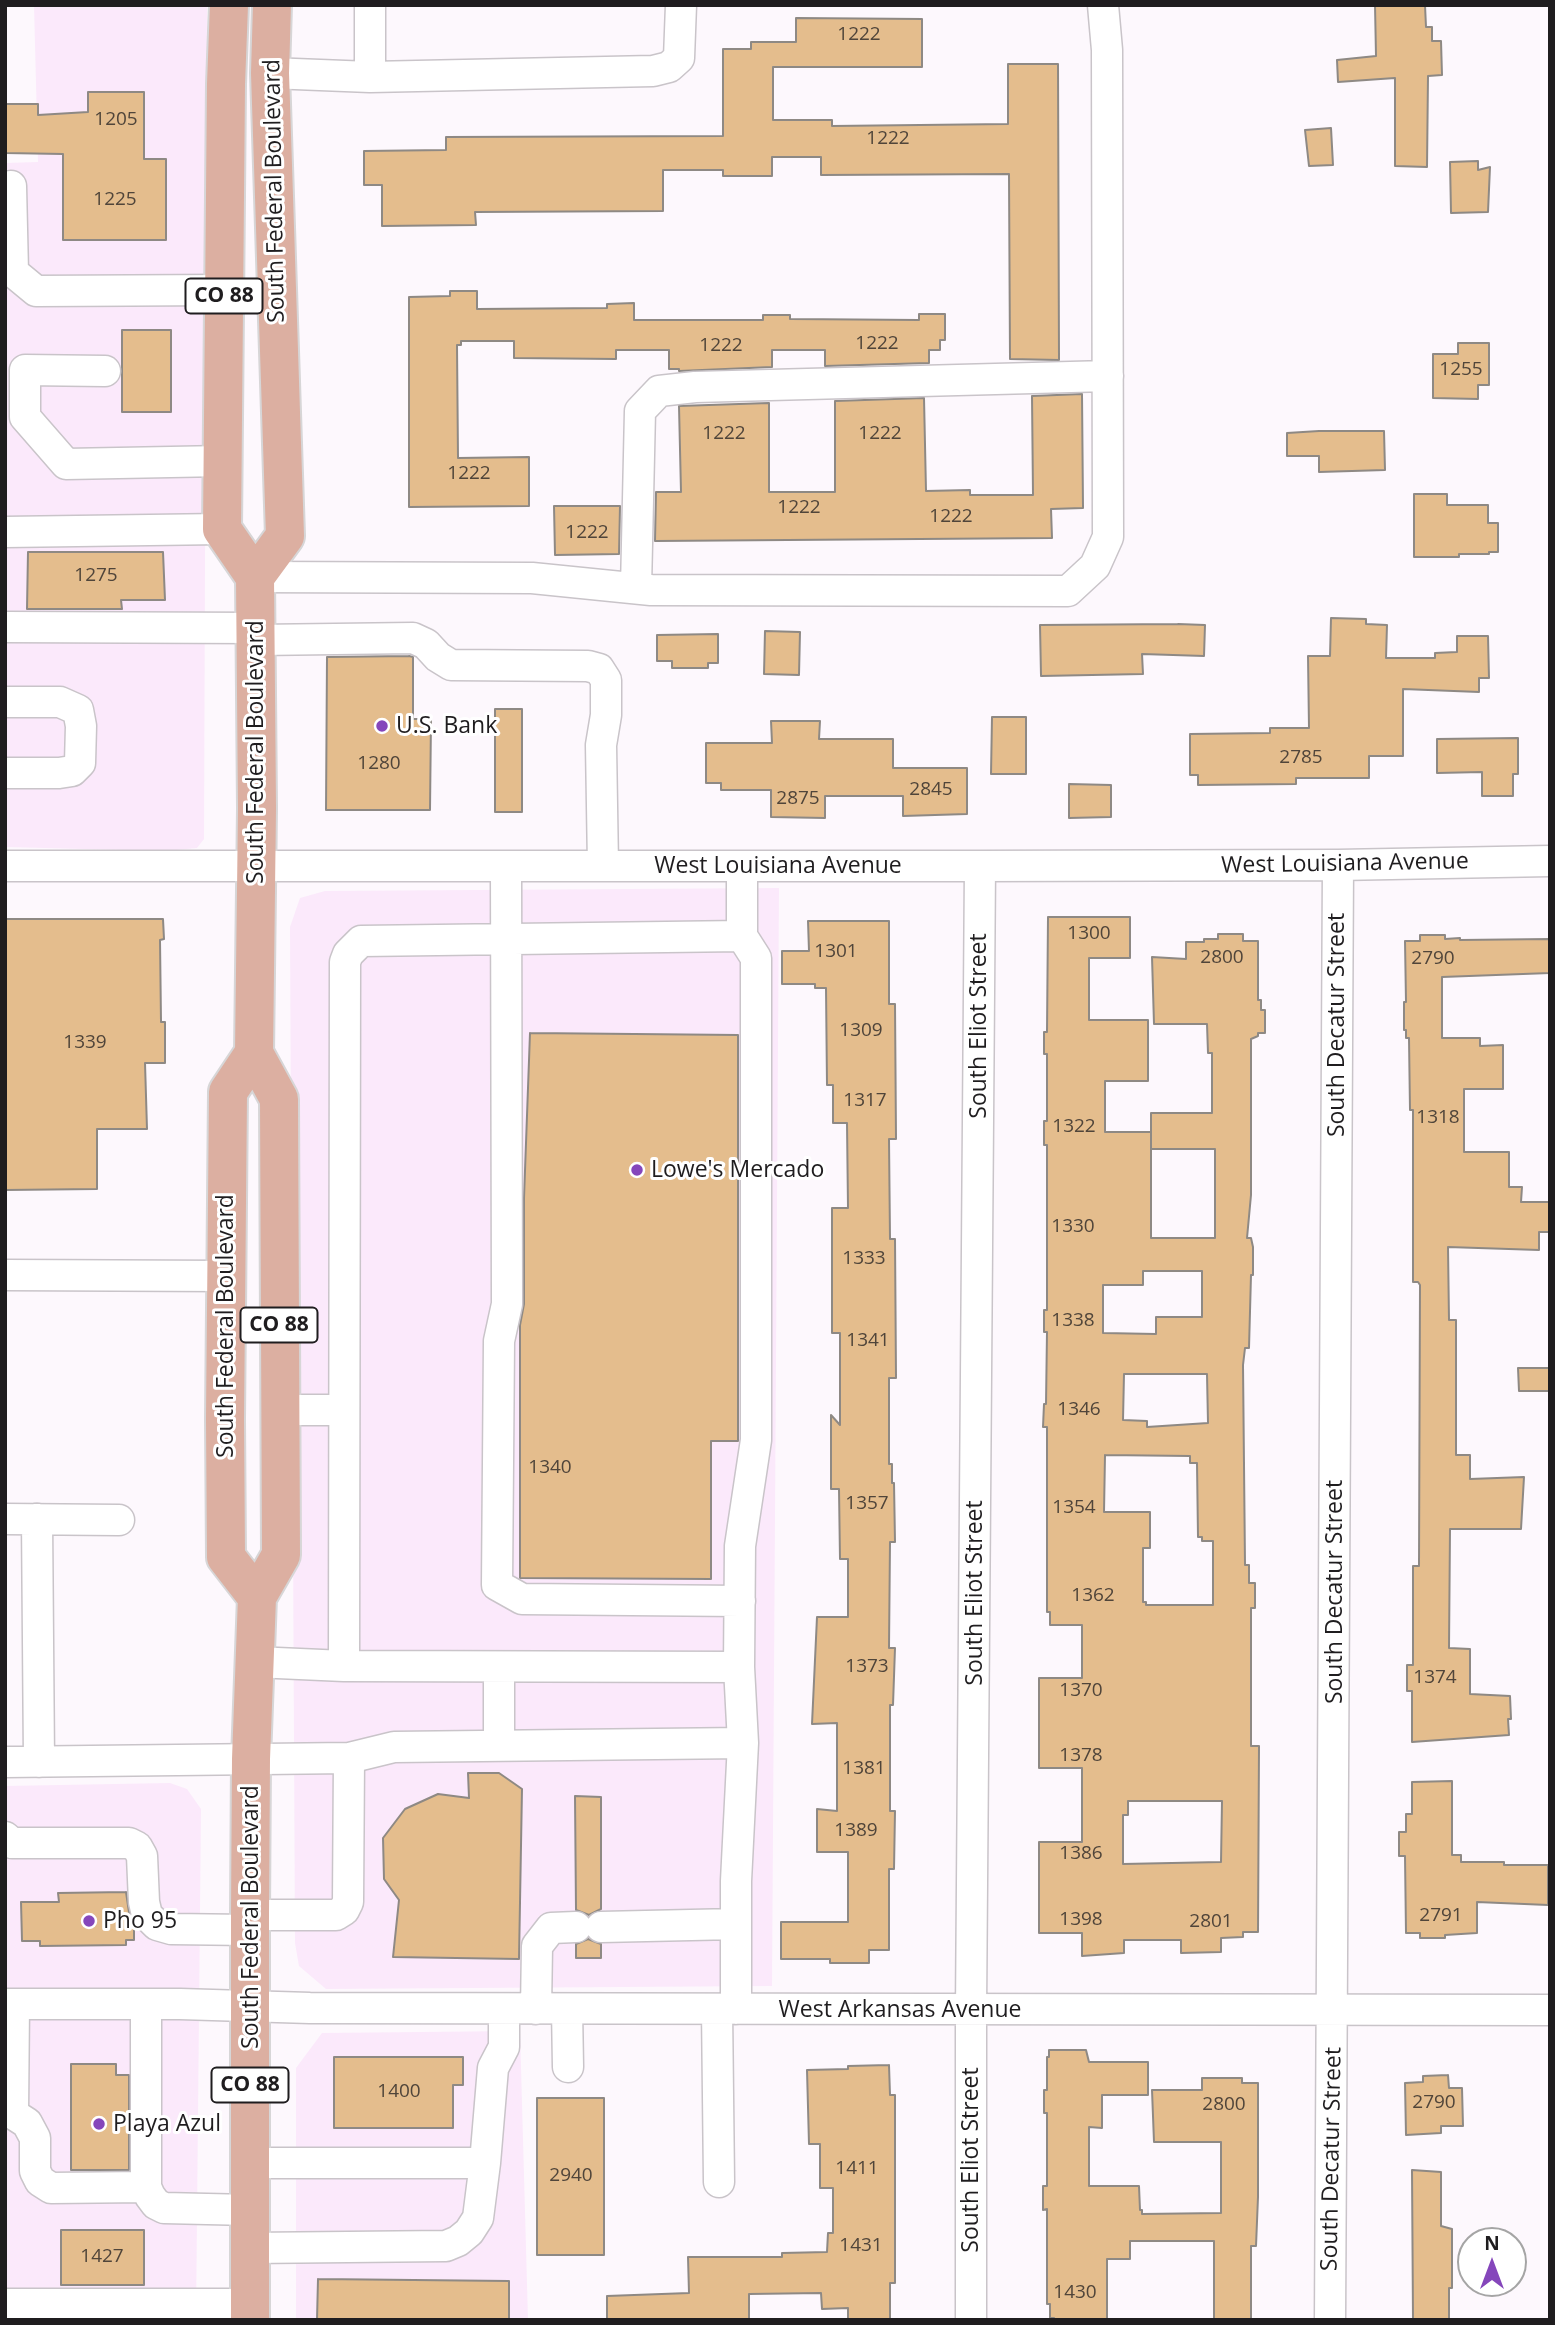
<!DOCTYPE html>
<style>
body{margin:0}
#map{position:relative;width:1555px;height:2325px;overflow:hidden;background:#fdf8fd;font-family:"Open Sans",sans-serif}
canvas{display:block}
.frame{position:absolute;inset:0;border:7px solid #1f1d1f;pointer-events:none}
.north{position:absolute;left:1457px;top:2227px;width:70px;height:70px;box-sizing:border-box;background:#fff;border:2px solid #a5a5a5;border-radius:50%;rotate:0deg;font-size:19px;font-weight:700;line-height:28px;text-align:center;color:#1f1d1f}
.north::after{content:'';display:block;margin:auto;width:24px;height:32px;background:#8546bb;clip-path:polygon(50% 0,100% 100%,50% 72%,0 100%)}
</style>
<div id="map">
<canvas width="1555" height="2325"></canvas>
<div class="frame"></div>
<div class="north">N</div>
</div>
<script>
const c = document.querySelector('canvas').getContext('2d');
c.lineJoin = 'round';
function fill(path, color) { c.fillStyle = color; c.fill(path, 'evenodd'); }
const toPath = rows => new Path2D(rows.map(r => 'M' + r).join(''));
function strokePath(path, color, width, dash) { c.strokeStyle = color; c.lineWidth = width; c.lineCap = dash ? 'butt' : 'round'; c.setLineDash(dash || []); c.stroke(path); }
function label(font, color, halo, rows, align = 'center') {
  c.font = font + ' "Open Sans",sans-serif'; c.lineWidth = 6; c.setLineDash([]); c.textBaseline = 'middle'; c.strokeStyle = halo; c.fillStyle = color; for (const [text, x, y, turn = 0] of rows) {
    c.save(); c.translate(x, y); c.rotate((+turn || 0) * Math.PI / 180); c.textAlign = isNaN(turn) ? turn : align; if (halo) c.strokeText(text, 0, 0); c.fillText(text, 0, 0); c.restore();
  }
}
fill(toPath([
 [34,5,207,5,204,839,197,848,165,851,5,847,5,163,38,162],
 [779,888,772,1986,326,1989,299,1966,295,1943,290,927,300,898,325,891],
 [170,1783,187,1789,201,1809,196,2320,5,2320,5,1786],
 [520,2031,528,2320,296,2320,296,2068,322,2033]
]), '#fbe9fb');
const building = toPath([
 [1375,5,1425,5,1426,27,1432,27,1432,41,1441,41,1442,75,1428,76,1427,167,1395,166,1395,78,1338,82,1337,60,1376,56,1375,5],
 [796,18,922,19,922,67,773,67,773,120,832,120,832,126,1008,124,1008,64,1058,64,1059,360,1010,359,1009,174,821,175,821,157,772,157,772,176,723,176,723,170,663,170,663,211,475,212,476,225,382,226,382,185,364,185,364,151,446,150,446,137,723,136,723,49,751,49,751,42,796,42,796,18],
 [88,92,144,92,144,159,166,159,166,240,63,240,63,154,5,153,5,104,38,104,38,115,88,112,88,92],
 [1331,128,1333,165,1309,166,1305,130,1331,128],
 [1478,161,1478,170,1490,167,1488,212,1451,213,1450,162,1478,161],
 [450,291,477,291,477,309,607,308,607,304,634,303,634,320,763,320,763,315,790,315,790,319,919,320,919,314,945,314,945,340,940,340,940,350,929,350,929,363,825,366,825,350,772,350,772,367,679,371,679,369,669,369,669,350,616,350,616,359,514,358,514,341,461,341,461,345,457,345,458,458,529,457,529,506,409,507,409,297,450,296,450,291],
 [122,330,171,330,171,412,122,412,122,330],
 [1458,343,1489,343,1489,385,1478,385,1478,399,1433,398,1433,354,1458,354,1458,343],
 [1082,394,1083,508,1051,509,1052,538,655,541,656,492,681,492,679,406,769,403,769,492,835,492,835,401,924,398,926,491,970,490,970,495,1033,495,1032,396,1082,394],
 [1319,431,1384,431,1385,470,1319,472,1319,456,1287,456,1287,433,1319,431],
 [1414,494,1447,494,1447,505,1488,505,1488,523,1498,523,1498,552,1489,552,1489,554,1459,554,1459,557,1414,557,1414,494],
 [554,506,620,506,619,554,555,555,554,506],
 [28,552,163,552,165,600,121,600,122,609,27,609,28,552],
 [1331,618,1366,619,1366,624,1387,625,1386,658,1435,658,1435,653,1457,652,1457,636,1488,636,1489,678,1479,678,1479,692,1403,689,1403,756,1369,756,1369,778,1296,778,1296,784,1198,785,1198,775,1190,775,1190,734,1270,733,1270,728,1309,728,1308,656,1330,656,1331,618],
 [1178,624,1205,625,1204,656,1142,654,1143,674,1041,676,1040,625,1178,624],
 [765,631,800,632,799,675,764,674,765,631],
 [718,634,718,663,708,663,708,668,672,668,672,661,657,661,657,635,718,634],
 [409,656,413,657,413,719,431,719,430,810,326,810,327,657,409,656],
 [495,709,522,709,522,812,495,812,495,709],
 [992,717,1026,717,1026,774,991,774,992,717],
 [771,721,820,721,819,739,893,739,893,768,967,768,967,814,903,816,903,796,825,796,825,818,771,817,771,790,721,790,721,783,706,783,706,743,772,743,771,721],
 [1518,738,1518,774,1513,774,1513,796,1482,796,1482,772,1437,773,1437,739,1518,738],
 [1069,784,1111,785,1111,817,1069,818,1069,784],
 [1048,917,1130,917,1130,958,1089,958,1089,1020,1148,1020,1148,1081,1105,1081,1105,1132,1151,1132,1151,1238,1215,1238,1215,1149,1151,1149,1151,1113,1212,1113,1212,1053,1208,1053,1207,1024,1154,1024,1152,957,1186,959,1186,942,1204,942,1204,939,1218,939,1218,934,1243,934,1243,941,1258,941,1258,1000,1261,1000,1261,1010,1265,1010,1265,1033,1258,1033,1258,1036,1251,1039,1251,1195,1247,1238,1251,1238,1253,1247,1253,1275,1251,1275,1249,1348,1245,1348,1243,1365,1245,1565,1249,1565,1249,1583,1255,1583,1255,1608,1251,1608,1251,1746,1259,1746,1258,1932,1243,1932,1243,1937,1221,1938,1221,1952,1181,1953,1181,1940,1124,1940,1124,1953,1082,1956,1082,1933,1039,1933,1039,1842,1082,1842,1082,1768,1039,1768,1039,1678,1082,1678,1082,1625,1050,1625,1050,1612,1047,1612,1047,1427,1043,1427,1044,1404,1046,1404,1047,1332,1044,1332,1044,1310,1047,1310,1047,1145,1044,1145,1044,1121,1047,1121,1047,1054,1044,1054,1044,1032,1047,1032,1048,917],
 [1143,1271,1202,1271,1202,1317,1156,1317,1156,1334,1103,1333,1103,1285,1143,1285,1143,1271],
 [1124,1374,1207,1374,1208,1423,1147,1427,1147,1421,1123,1420,1124,1374],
 [1105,1455,1190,1456,1190,1463,1197,1463,1198,1537,1202,1537,1202,1541,1213,1541,1213,1605,1146,1605,1146,1602,1143,1602,1143,1548,1150,1548,1150,1512,1104,1512,1105,1455],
 [1128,1801,1222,1801,1221,1862,1123,1864,1123,1815,1128,1815,1128,1801],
 [5,919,163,919,164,939,160,940,161,1022,165,1022,165,1063,145,1063,147,1129,97,1129,97,1189,5,1190,5,919],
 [808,921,889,921,889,1004,895,1004,896,1139,889,1139,890,1239,895,1239,896,1378,889,1378,889,1464,892,1464,892,1483,894,1483,895,1542,890,1542,889,1648,895,1648,893,1705,890,1705,890,1811,895,1811,894,1869,889,1869,889,1950,869,1950,869,1963,830,1963,830,1959,781,1959,781,1922,848,1922,848,1852,817,1852,817,1809,837,1811,837,1723,812,1724,817,1617,848,1617,848,1559,840,1559,839,1489,831,1489,831,1415,840,1425,840,1333,832,1333,832,1208,848,1208,847,1123,833,1123,833,1085,827,1085,826,988,815,988,815,984,782,984,782,951,809,951,808,921],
 [1420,935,1445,935,1445,939,1460,938,1460,940,1550,939,1550,973,1442,977,1442,1038,1480,1038,1480,1046,1503,1045,1503,1089,1464,1089,1464,1152,1509,1152,1509,1187,1522,1187,1521,1202,1550,1202,1550,1232,1539,1232,1539,1250,1448,1247,1449,1320,1456,1320,1456,1455,1470,1455,1470,1479,1524,1477,1521,1529,1450,1529,1449,1648,1470,1649,1470,1694,1510,1696,1511,1719,1508,1719,1509,1735,1412,1742,1412,1691,1407,1691,1407,1665,1413,1665,1413,1566,1419,1566,1420,1285,1418,1282,1413,1282,1413,1110,1410,1110,1409,1038,1406,1038,1406,1030,1404,1030,1404,1002,1406,1002,1405,941,1420,941,1420,935],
 [530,1033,738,1035,738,1441,711,1441,711,1579,520,1578,520,1325,524,1304,524,1198,530,1033],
 [1518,1368,1550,1368,1550,1391,1519,1391,1518,1368],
 [468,1773,499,1773,522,1789,519,1959,393,1957,399,1900,384,1879,383,1838,405,1809,438,1794,469,1798,468,1773],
 [1452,1781,1452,1855,1461,1855,1461,1862,1504,1862,1504,1865,1548,1865,1548,1905,1477,1902,1477,1933,1445,1935,1445,1938,1420,1938,1420,1933,1406,1933,1405,1856,1399,1856,1399,1832,1406,1832,1406,1814,1412,1814,1412,1782,1452,1781],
 [575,1796,601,1797,601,1909,589,1915,576,1910,575,1796],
 [126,1892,130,1919,134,1927,134,1940,126,1940,126,1945,40,1946,40,1941,22,1941,21,1902,59,1902,58,1893,126,1892],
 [588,1939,601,1944,601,1958,576,1958,576,1944,588,1939],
 [1049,2050,1086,2050,1089,2062,1148,2062,1148,2095,1102,2095,1102,2128,1089,2127,1089,2186,1139,2186,1140,2210,1142,2210,1142,2214,1221,2213,1221,2142,1154,2142,1152,2090,1202,2090,1202,2078,1242,2078,1242,2083,1258,2083,1258,2197,1256,2246,1251,2246,1251,2320,1214,2320,1214,2241,1130,2241,1130,2259,1107,2259,1107,2320,1054,2320,1054,2318,1050,2318,1050,2304,1047,2304,1047,2209,1043,2210,1043,2186,1047,2186,1047,2113,1044,2113,1044,2090,1047,2090,1047,2057,1049,2057,1049,2050],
 [334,2057,463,2057,463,2085,453,2085,453,2128,334,2128,334,2057],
 [71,2064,116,2064,116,2075,129,2075,129,2170,71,2170,71,2064],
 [889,2065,890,2095,895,2095,895,2283,890,2283,890,2320,848,2320,848,2308,822,2309,821,2293,749,2294,749,2320,607,2320,607,2296,689,2293,688,2257,782,2257,782,2253,827,2252,828,2233,833,2233,833,2188,820,2188,820,2144,809,2144,807,2070,848,2069,848,2066,889,2065],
 [1448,2075,1449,2088,1462,2088,1463,2126,1441,2126,1441,2133,1406,2135,1405,2083,1423,2082,1423,2076,1448,2075],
 [537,2098,604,2098,604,2255,537,2255,537,2098],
 [1412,2170,1441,2172,1441,2226,1452,2229,1452,2288,1449,2288,1449,2320,1413,2320,1412,2170],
 [61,2230,144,2230,144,2285,61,2285,61,2230],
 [318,2279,509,2281,509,2320,317,2320,318,2279]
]);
fill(building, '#e4bd8d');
strokePath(building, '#8e8984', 2);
const minor = toPath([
 [270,73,370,77,653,71,669,67,679,58,681,5],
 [370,77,370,5],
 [11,186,13,272,36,291,224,290],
 [105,371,25,370,25,417,66,464,223,461],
 [5,532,222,529],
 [255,577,532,578,651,590,1068,591,1095,566,1108,537,1107,50,1103,5],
 [636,588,640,411,659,391,695,387,1108,376],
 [5,627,257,628],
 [257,640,413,638,426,644,438,657,451,665,588,666,599,669,606,680,606,715,601,745,603,866],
 [5,702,60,702,78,710,81,726,80,763,72,771,59,773,5,773],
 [5,866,980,866,1338,865,1550,861],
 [506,866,507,1304,499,1341,497,1585,522,1599,740,1601],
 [5,1275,226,1276],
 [280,1410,344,1410],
 [5,1519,119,1520],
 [37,1519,39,1762],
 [255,1662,344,1666,739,1667],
 [344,1666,345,962,348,954,361,941,742,936],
 [499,1667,499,1746],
 [5,1762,349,1758,394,1747,743,1743],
 [5,1837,12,1843,129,1843,137,1847,142,1856,144,1902,147,1915,157,1925,171,1929,250,1930],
 [250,1915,336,1915,344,1910,348,1902,349,1758],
 [601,1927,736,1924],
 [5,2004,180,2004,310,2008,1550,2010],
 [14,2004,13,2114,27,2123,35,2138,35,2171,40,2181,51,2188,146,2187],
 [146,2004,146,2187,150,2196,156,2204,164,2208,250,2210],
 [536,2009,537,1946,551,1928,576,1927],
 [567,2009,568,2067],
 [717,2009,719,2182],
 [736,2009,736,1881,743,1743,739,1667,740,1546,756,1440,756,958,742,936,742,866],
 [250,2163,485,2163,493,2068,504,2047,504,2009],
 [250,2248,446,2246,458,2241,469,2232,478,2218,485,2163],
 [5,2304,250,2304],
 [971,2320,971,2010,980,866],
 [1330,2320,1338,865]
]);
const major = toPath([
 [229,5,226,84,222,529,255,577,257,808,254,1053,279,1099,281,1555,257,1597,251,1759,250,1915,250,2320],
 [255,577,285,536,270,73,272,5],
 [254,1053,228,1092,225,1419,226,1557,257,1597]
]);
strokePath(minor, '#c9c4c9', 33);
strokePath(major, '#d7d6d7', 42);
strokePath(minor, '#fff', 30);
strokePath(major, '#dcafa1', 38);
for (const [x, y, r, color] of [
 [382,726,7,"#8546bb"],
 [637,1170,7,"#8546bb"],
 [89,1921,7,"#8546bb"],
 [99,2124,7,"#8546bb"]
]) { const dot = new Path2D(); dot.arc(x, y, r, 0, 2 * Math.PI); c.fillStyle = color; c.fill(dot); strokePath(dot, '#fff', 2.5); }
label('19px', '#50453a', null, [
 ["1222",859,35],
 ["1205",116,120],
 ["1222",888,139],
 ["1225",115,200],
 ["1222",877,344],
 ["1222",721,346],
 ["1255",1461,370],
 ["1222",724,434],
 ["1222",880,434],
 ["1222",469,474],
 ["1222",799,508],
 ["1222",951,517],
 ["1222",587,533],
 ["1275",96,576],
 ["2785",1301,758],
 ["1280",379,764],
 ["2845",931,790],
 ["2875",798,799],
 ["1300",1089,934],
 ["1301",836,952],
 ["2800",1222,958],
 ["2790",1433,959],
 ["1309",861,1031],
 ["1339",85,1043],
 ["1317",865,1101],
 ["1318",1438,1118],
 ["1322",1074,1127],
 ["1330",1073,1227],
 ["1333",864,1259],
 ["1338",1073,1321],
 ["1341",868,1341],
 ["1346",1079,1410],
 ["1340",550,1468],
 ["1357",867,1504],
 ["1354",1074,1508],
 ["1362",1093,1596],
 ["1373",867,1667],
 ["1374",1435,1678],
 ["1370",1081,1691],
 ["1378",1081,1756],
 ["1381",864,1769],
 ["1389",856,1831],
 ["1386",1081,1854],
 ["2791",1441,1916],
 ["1398",1081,1920],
 ["2801",1211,1922],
 ["1400",399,2092],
 ["2790",1434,2103],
 ["2800",1224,2105],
 ["1411",857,2169],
 ["2940",571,2176],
 ["1431",861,2246],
 ["1427",102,2257],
 ["1430",1075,2293]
]);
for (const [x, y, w] of [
 [224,296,77],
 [279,1325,77],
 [250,2085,77]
]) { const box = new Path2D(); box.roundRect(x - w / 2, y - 17.5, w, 35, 5); c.fillStyle = '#fff'; c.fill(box); strokePath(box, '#1f1d1f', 2); }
label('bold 21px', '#1f1d1f', null, [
 ["CO 88",224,296],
 ["CO 88",279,1325],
 ["CO 88",250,2085]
]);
label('23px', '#1f1d1f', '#fff', [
 ["South Federal Boulevard",275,191,-91],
 ["South Federal Boulevard",256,752,-90],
 ["West Louisiana Avenue",1345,864,-1],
 ["West Louisiana Avenue",778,866],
 ["South Decatur Street",1337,1025,-90],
 ["South Eliot Street",979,1026,-90],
 ["South Federal Boulevard",226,1326,-90],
 ["South Decatur Street",1335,1592,-90],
 ["South Eliot Street",975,1593,-90],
 ["South Federal Boulevard",251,1917,-90],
 ["West Arkansas Avenue",900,2010],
 ["South Decatur Street",1332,2159,-89],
 ["South Eliot Street",971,2160,-90]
]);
label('23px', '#1f1d1f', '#fff', [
 ["U.S. Bank",396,726],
 ["Lowe's Mercado",651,1170],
 ["Pho 95",103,1921],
 ["Playa Azul",113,2124]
], 'left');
</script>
